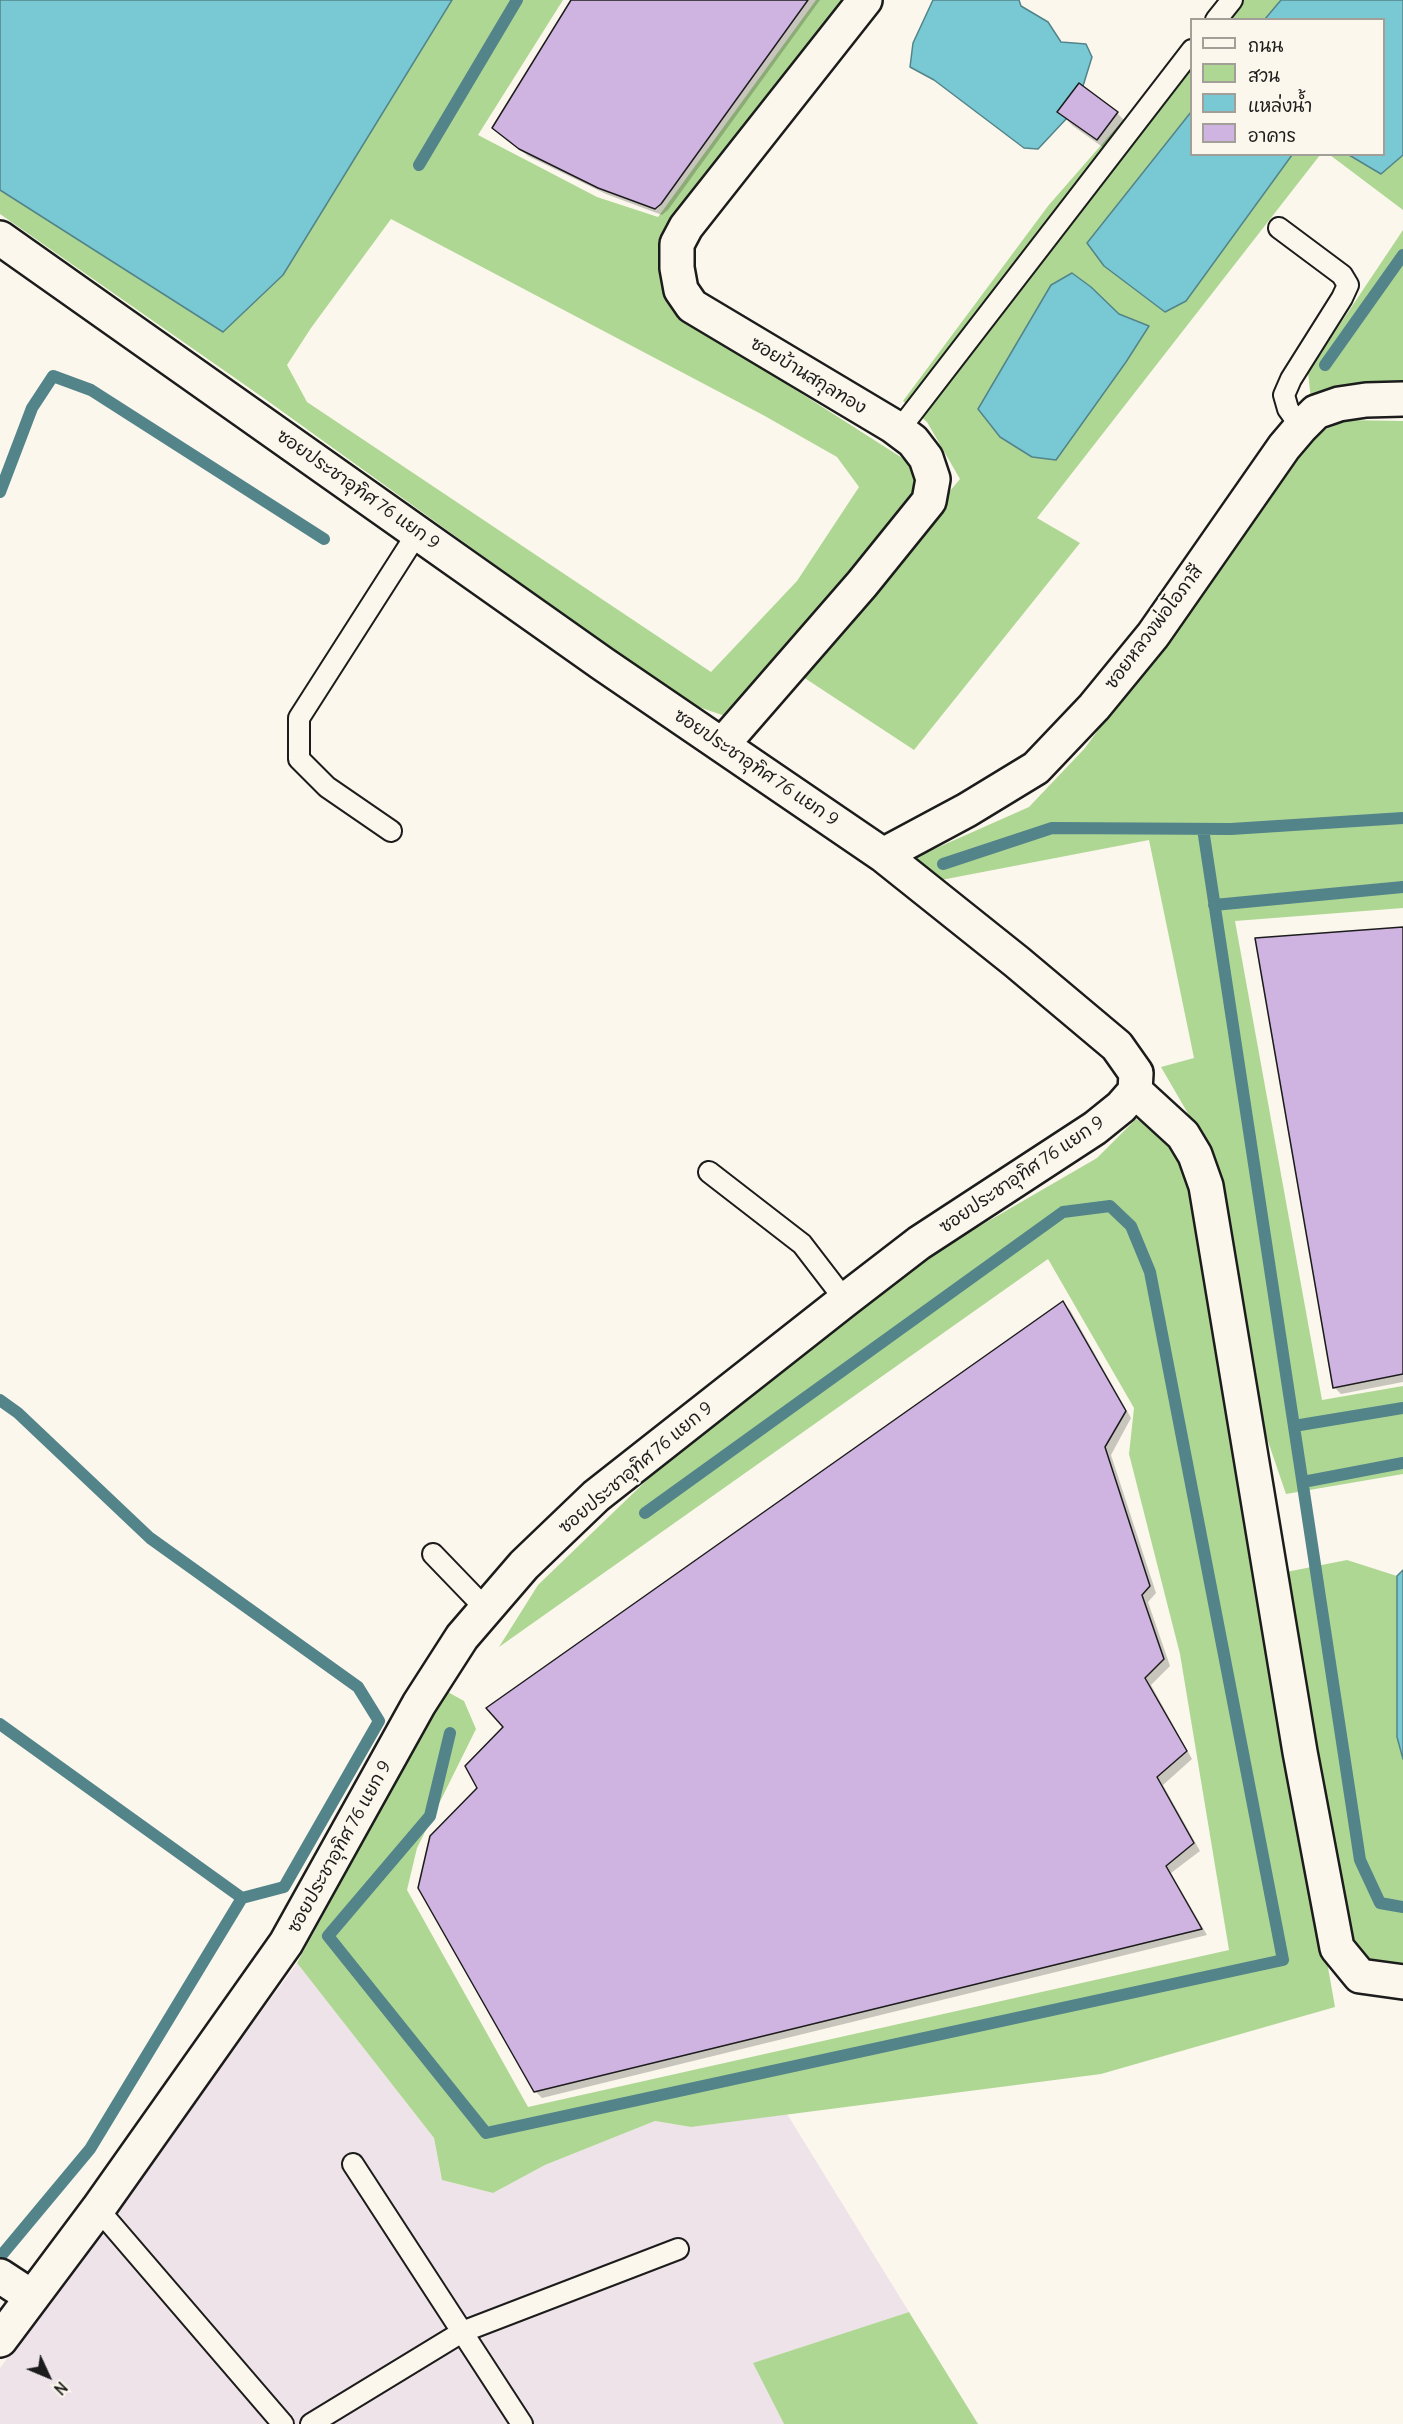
<!DOCTYPE html>
<meta charset="utf-8">
<style>
body{margin:0}
#map{position:relative;width:1403px;height:2424px;overflow:hidden;background:#fbf7ec;font-family:Delius,"Playpen Sans Thai",sans-serif}
canvas{display:block}
.legend{position:absolute;left:1190px;top:18px;width:195px;height:138px;box-sizing:border-box;background:#fbf7ec;border:2px solid #a29f99;margin:0;padding:8px 10px;list-style:none;font-size:18px;color:#1c1c1c}
.legend li{display:flex;align-items:center;gap:12px;height:30px}
.legend b{width:30px;border:2px solid #a29f99}
.north{position:absolute;left:18px;top:2346px;width:60px;height:60px;-webkit-text-stroke:4px #fbf7ec;paint-order:stroke;rotate:134deg;font-size:16px;font-weight:700;line-height:24px;text-align:center;color:#1c1c1c}
.north::after{content:'';display:block;margin:auto;width:21px;height:27px;background:#1c1c1c;clip-path:polygon(50% 0,100% 100%,50% 72%,0 100%)}
</style>
<div id="map">
<canvas width="1403" height="2424"></canvas>
<ul class="legend">
<li><b style="height:8px;background:#fbf7ec"></b>ถนน</li>
<li><b style="height:16px;background:#afd794"></b>สวน</li>
<li><b style="height:16px;background:#78c9d3"></b>แหล่งน้ำ</li>
<li><b style="height:16px;background:#cfb4e2"></b>อาคาร</li>
</ul>
<div class="north">N</div>
</div>
<script>
const c = document.querySelector('canvas').getContext('2d');
c.lineJoin = 'round';
function fill(path, color) { c.fillStyle = color; c.fill(path, 'evenodd'); }
const toPath = rows => new Path2D(rows.map(r => 'M' + r).join(''));
function strokePath(path, color, width, dash) { c.strokeStyle = color; c.lineWidth = width; c.lineCap = dash ? 'butt' : 'round'; c.setLineDash(dash || []); c.stroke(path); }
function label(font, color, halo, rows, align = 'center') {
  c.font = font + ' Delius,"Playpen Sans Thai",sans-serif'; c.lineWidth = 4.5; c.setLineDash([]); c.textBaseline = 'middle'; c.strokeStyle = halo; c.fillStyle = color; for (const [text, x, y, turn = 0] of rows) {
    c.save(); c.translate(x, y); c.rotate((+turn || 0) * Math.PI / 180); c.textAlign = isNaN(turn) ? turn : align; if (halo) c.strokeText(text, 0, 0); c.fillText(text, 0, 0); c.restore();
  }
}
fill(toPath([
 [297,1963,434,2138,442,2180,493,2193,545,2165,655,2121,691,2127,787,2114,909,2312,754,2363,784,2424,0,2424,0,2368]
]), '#eee3e9');
fill(toPath([
 [452,0,563,0,478,135,597,197,658,217,816,0,848,0,683,218,667,295,775,373,788,385,907,461,917,475,912,498,731,718,687,703,265,399,0,214,0,190,223,332,283,275],
 [391,219,763,415,837,457,859,487,797,581,711,672,307,402,287,365,311,328],
 [1228,0,1281,0,1265,19,1211,20],
 [1191,42,1191,112,1087,243,1165,312,1186,301,1292,155,1320,155,1037,518,1080,543,914,750,797,673,960,479,927,422,903,401,1048,206],
 [1072,273,1091,287,1119,314,1149,326,978,408],
 [1330,155,1349,155,1381,174,1403,155,1403,210],
 [1403,230,1403,389,1311,400,1308,372],
 [1347,420,1403,421,1403,908,1235,921,1322,1400,1403,1386,1403,1474,1286,1494,1259,1415,1201,1136,1161,1067,1194,1058,1149,840,936,881,914,858,1029,807,1085,748,1313,435],
 [1136,1119,1169,1137,1186,1163,1335,2007,1101,2074,691,2127,655,2121,545,2165,493,2193,442,2180,434,2138,297,1963,446,1691,464,1701,476,1729,417,1848,407,1890,528,2107,1229,1950,1180,1654,1129,1454,1134,1408,1048,1259,499,1647,538,1585,678,1450,916,1263,1097,1158],
 [1347,1560,1397,1576,1397,1737,1403,1759,1403,1973,1370,1966,1346,1939,1281,1573],
 [909,2312,978,2424,784,2424,753,2363]
]), '#afd794');
const water = toPath([
 [0,0,452,0,283,275,223,332,0,190,0,0],
 [933,0,1019,0,1021,6,1048,22,1061,42,1086,44,1092,57,1083,86,1067,118,1038,149,1024,148,934,80,910,67,913,43,933,0],
 [1281,0,1403,0,1403,155,1381,174,1349,155,1384,154,1384,20,1265,19,1281,0],
 [1191,112,1192,154,1292,155,1186,301,1165,312,1104,266,1087,243,1191,112],
 [1072,273,1091,287,1119,314,1149,326,1126,362,1056,460,1032,457,1000,437,978,409,1051,285,1072,273],
 [1403,1570,1403,1759,1397,1737,1397,1576,1403,1570]
]);
fill(water, '#78c9d3');
strokePath(water, '#53848a', 1.5);
fill(toPath([
 [573,0,820,0,668,210,662,215,606,194,528,156,500,134],
 [1059,112,1117,113,1131,127,1111,153,1073,126],
 [1403,929,1403,1382,1341,1394,1334,1387],
 [1063,1303,1070,1310,1131,1418,1111,1455,1156,1593,1148,1602,1170,1666,1151,1685,1192,1759,1163,1785,1200,1851,1171,1873,1207,1935,542,2098,535,2091]
]), '#0003');
strokePath(toPath([
 [419,165,517,0],
 [1325,365,1403,255],
 [0,492,32,408,53,376,91,390,324,539],
 [1203,829,1360,1860,1380,1903,1403,1907],
 [943,864,1052,828,1231,829,1403,818],
 [1214,905,1403,887],
 [0,1400,18,1413,150,1538,358,1687,379,1721,284,1887,242,1898,90,2149,0,2257],
 [1294,1426,1403,1408],
 [1303,1482,1403,1463],
 [0,1724,242,1898],
 [450,1733,430,1816,328,1936,486,2133,1283,1960,1150,1272,1131,1226,1110,1206,1063,1212,645,1513]
]), '#53848a', 12);
const building = toPath([
 [571,0,808,0,661,204,655,209,598,188,519,149,492,128,571,0],
 [1079,83,1118,112,1097,140,1057,112,1079,83],
 [1403,927,1403,1374,1333,1388,1255,938,1403,927],
 [1063,1301,1126,1411,1105,1447,1150,1586,1142,1595,1164,1659,1145,1678,1187,1751,1157,1777,1194,1843,1166,1866,1202,1929,534,2092,418,1888,430,1836,477,1788,465,1766,503,1727,486,1708,1063,1301]
]);
fill(building, '#cfb4e2');
strokePath(building, '#1c1c1c', 1.5);
const lane = toPath([
 [1216,20,1232,0],
 [1279,228,1342,275,1348,285,1342,298,1291,379,1284,395,1288,409,1301,427],
 [899,430,1192,50],
 [391,831,327,787,299,759,299,718,418,532],
 [709,1172,802,1244,845,1300],
 [433,1554,486,1609],
 [353,2164,522,2424],
 [98,2209,283,2424],
 [311,2424,462,2332,678,2249]
]);
const street = toPath([
 [0,238,603,664,883,855,1017,962,1117,1046,1136,1073,1135,1091,1121,1107,1095,1128,919,1243,845,1300,596,1496,524,1565,462,1637,419,1704,286,1943,98,2209,0,2340],
 [722,745,862,584,929,501,933,479,926,458,913,441,893,426,692,306,681,290,677,268,677,244,686,227,865,0],
 [883,855,967,810,1036,768,1094,707,1153,635,1284,447,1301,427,1316,412,1339,404,1366,400,1403,399],
 [1135,1091,1183,1135,1195,1155,1206,1186,1300,1752,1337,1948,1360,1976,1403,1982],
 [0,2276,32,2297]
]);
strokePath(lane, '#1c1c1c', 24);
strokePath(street, '#1c1c1c', 38);
strokePath(lane, '#fbf7ec', 20);
strokePath(street, '#fbf7ec', 33);
label('18px', '#1c1c1c', '#fbf7ec', [
 ["ซอยบ้านสกุลทอง",808,376,31],
 ["ซอยประชาอุทิศ 76 แยก 9",358,490,35],
 ["ซอยหลวงพ่อโอภาสี",1154,628,-53],
 ["ซอยประชาอุทิศ 76 แยก 9",756,768,34],
 ["ซอยประชาอุทิศ 76 แยก 9",1022,1175,-34],
 ["ซอยประชาอุทิศ 76 แยก 9",636,1468,-40],
 ["ซอยประชาอุทิศ 76 แยก 9",340,1847,-61]
]);
</script>
